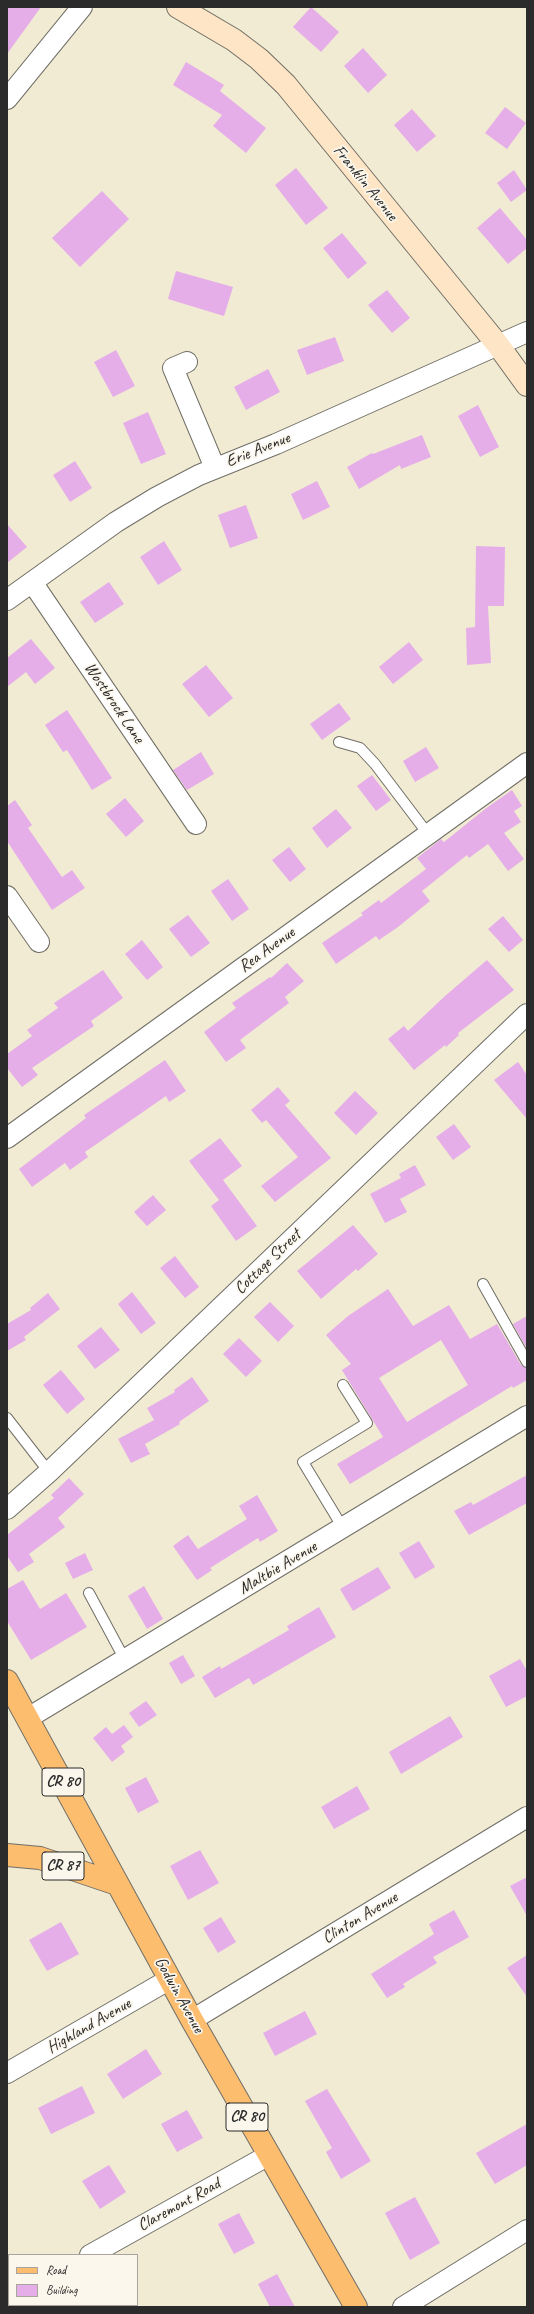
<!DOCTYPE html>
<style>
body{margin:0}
#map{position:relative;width:534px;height:2314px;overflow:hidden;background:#f1ebd3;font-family:Caveat,sans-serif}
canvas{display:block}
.frame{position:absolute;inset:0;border:8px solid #2b2b2b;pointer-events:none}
.legend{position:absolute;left:8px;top:2254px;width:130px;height:52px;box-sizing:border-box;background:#fbf7ec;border:1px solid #a8a59f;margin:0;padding:5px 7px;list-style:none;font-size:12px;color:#2b2b2b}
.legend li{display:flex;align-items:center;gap:8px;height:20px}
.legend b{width:20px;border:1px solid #a8a59f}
</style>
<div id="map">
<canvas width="534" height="2314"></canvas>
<div class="frame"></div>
<ul class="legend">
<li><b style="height:5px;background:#fcbd6f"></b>Road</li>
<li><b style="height:11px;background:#e5aee8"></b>Building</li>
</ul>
</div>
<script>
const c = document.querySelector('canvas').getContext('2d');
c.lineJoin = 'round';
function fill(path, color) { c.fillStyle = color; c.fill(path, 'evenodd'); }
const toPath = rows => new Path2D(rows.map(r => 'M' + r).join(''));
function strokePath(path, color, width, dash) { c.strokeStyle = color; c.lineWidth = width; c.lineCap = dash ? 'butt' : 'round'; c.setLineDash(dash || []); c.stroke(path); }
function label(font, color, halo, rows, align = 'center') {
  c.font = font + ' Caveat,sans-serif'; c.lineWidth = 3.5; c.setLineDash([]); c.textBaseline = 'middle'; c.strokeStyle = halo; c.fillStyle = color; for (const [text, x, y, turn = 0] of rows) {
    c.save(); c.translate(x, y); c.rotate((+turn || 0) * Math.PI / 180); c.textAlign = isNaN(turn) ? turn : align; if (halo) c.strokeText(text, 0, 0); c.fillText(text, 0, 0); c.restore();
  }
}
fill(toPath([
 [7,7,41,7,7,54],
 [311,7,339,32,321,52,293,27],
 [363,48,387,75,368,93,344,66],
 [186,62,224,85,220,91,266,128,246,153,213,126,222,115,173,85],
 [505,107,526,123,507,149,485,133],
 [412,109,436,136,417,152,394,125],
 [296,168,328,208,306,225,275,185],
 [514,170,527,190,511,202,497,183],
 [102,191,129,219,80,267,52,238],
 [500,208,527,240,527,248,508,264,477,228],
 [342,233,367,263,348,279,323,248],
 [176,271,233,287,224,316,168,299],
 [387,290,410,318,392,333,368,305],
 [335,337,344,361,307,375,297,350],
 [116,350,135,386,113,397,94,362],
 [268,369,280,392,246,410,234,387],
 [478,405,499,447,480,457,458,416],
 [148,412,166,454,141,464,123,423],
 [422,435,431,457,401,469,400,465,359,489,347,467,372,453,373,454],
 [75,461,92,488,70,502,53,475],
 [317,481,330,507,303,520,291,494],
 [246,505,258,538,230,548,218,515],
 [7,524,27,547,7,563],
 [164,541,182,570,158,585,140,557],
 [476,546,505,547,504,606,488,606,491,663,467,665,466,628,475,627],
 [109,582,124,604,95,623,80,602],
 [31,639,55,668,35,684,26,672,7,687,7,658],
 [409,642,423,660,393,684,379,667],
 [206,665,233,698,209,717,182,684],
 [339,703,351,719,322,740,310,724],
 [67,710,112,778,92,790,67,750,63,752,45,725],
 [426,747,439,768,415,782,403,761],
 [201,752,214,774,187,790,173,770],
 [372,775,391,800,376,811,357,786],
 [512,790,522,806,514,811,521,822,504,833,524,859,508,871,488,844,469,858,467,855,422,891,430,901,398,927,379,940,376,936,336,964,322,943,363,915,361,913,379,900,381,903,426,869,417,858,441,839,444,842,485,809],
 [125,798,144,821,126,837,106,814],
 [15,800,32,825,28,828,62,877,72,870,85,888,52,910,7,841,7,806],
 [336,809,352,828,327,848,312,828],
 [289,847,306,869,290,882,272,860],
 [228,879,249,909,232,921,211,891],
 [188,915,210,943,191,957,169,929],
 [503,916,523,940,509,952,488,929],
 [142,940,163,967,147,980,125,954],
 [487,960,514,990,458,1033,459,1035,446,1047,445,1045,414,1070,388,1039,404,1026,408,1031,445,996],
 [287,963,304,981,285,997,289,1003,240,1040,246,1048,226,1062,204,1032,236,1008,232,1003,270,977,271,978],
 [103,970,123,998,91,1021,94,1026,32,1068,38,1075,22,1087,7,1068,7,1054,32,1036,27,1030,58,1008,54,1003],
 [165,1060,186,1091,169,1102,166,1096,85,1152,88,1157,70,1170,65,1163,32,1187,19,1169,86,1118,84,1115],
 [518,1062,527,1075,527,1119,494,1080],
 [278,1087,290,1101,285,1105,331,1158,275,1202,261,1186,298,1157,266,1120,262,1123,251,1110],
 [355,1091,378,1113,356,1135,334,1113],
 [454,1124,471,1147,453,1160,436,1137],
 [220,1138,242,1166,223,1180,257,1226,236,1241,211,1206,219,1200,189,1161],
 [415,1165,426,1185,400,1199,407,1212,385,1223,370,1194,401,1178,399,1174],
 [153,1195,166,1210,147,1226,134,1212],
 [353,1225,378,1254,358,1271,356,1269,321,1299,297,1271],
 [175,1256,199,1287,185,1298,160,1268],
 [388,1289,413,1326,449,1305,470,1339,497,1324,521,1365,527,1368,527,1380,513,1388,512,1386,350,1484,337,1464,383,1437,342,1370,351,1364,326,1335,348,1316],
 [441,1340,468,1385,407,1422,379,1378],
 [132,1292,156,1323,141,1334,118,1304],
 [48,1293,60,1309,24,1337,26,1340,7,1351,7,1324,31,1310,30,1308],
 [270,1302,294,1326,278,1342,254,1317],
 [527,1316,527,1349,513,1324],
 [101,1327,120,1350,95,1369,77,1346],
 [239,1338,262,1361,246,1377,223,1354],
 [61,1370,85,1399,67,1414,43,1385],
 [192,1377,209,1401,179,1422,180,1424,145,1444,150,1454,131,1463,118,1439,154,1420,147,1408,175,1392,174,1390],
 [527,1475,527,1503,469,1535,454,1511,471,1502,473,1505],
 [69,1478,84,1494,58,1518,65,1527,29,1554,34,1562,18,1572,7,1556,7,1535,54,1498,51,1495],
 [257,1495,278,1531,260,1542,258,1538,210,1568,212,1570,197,1580,173,1546,188,1535,198,1549,247,1519,239,1506],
 [419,1541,435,1567,415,1579,399,1553],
 [85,1553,93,1570,73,1579,65,1563],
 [378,1567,391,1588,353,1611,340,1589],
 [23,1580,40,1609,66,1593,87,1627,31,1660,7,1621,7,1589],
 [144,1586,163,1619,147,1629,128,1596],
 [319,1607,336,1637,253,1685,249,1678,215,1698,202,1677,220,1666,221,1669,289,1630,287,1626],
 [183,1655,195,1676,181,1684,169,1663],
 [520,1659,527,1671,527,1696,506,1707,489,1676],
 [146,1701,157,1715,139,1727,129,1713],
 [450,1716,463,1737,401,1774,389,1752],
 [124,1725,133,1737,121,1746,125,1752,112,1762,93,1738,106,1727,112,1734],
 [146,1777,159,1802,138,1813,125,1788],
 [357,1786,370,1809,334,1829,321,1807],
 [200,1850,219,1883,188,1900,170,1866],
 [527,1877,527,1916,510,1886],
 [454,1910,469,1937,433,1957,437,1963,403,1984,405,1987,387,1998,371,1974,434,1934,429,1924],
 [221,1917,236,1942,218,1953,203,1928],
 [61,1922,79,1954,47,1971,29,1940],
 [527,1955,527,1997,507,1968],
 [305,2011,317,2034,275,2056,263,2033],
 [146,2049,162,2074,123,2099,107,2074],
 [82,2086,95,2113,51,2134,38,2108],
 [327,2089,371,2161,341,2179,326,2152,332,2148,305,2101],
 [187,2110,203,2138,177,2152,161,2124],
 [527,2124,527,2165,495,2184,476,2153],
 [109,2165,126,2192,100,2209,82,2181],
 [415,2197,440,2243,410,2260,385,2213],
 [239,2213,255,2243,234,2254,218,2224],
 [277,2274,295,2307,270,2307,258,2284]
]), '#e5aee8');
const lane = toPath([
 [339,742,360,748,375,764,428,834],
 [483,1284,527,1362],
 [7,1418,49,1472],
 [343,1528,303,1462,367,1423,343,1385],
 [89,1593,125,1660]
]);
const street = toPath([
 [7,99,82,7],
 [187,362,173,368,215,468],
 [32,582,196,824],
 [7,600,116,522,157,497,199,475,276,444,527,332],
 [7,896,39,942],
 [7,1138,527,763],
 [7,1509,49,1472,527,1014],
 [28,1718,527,1416],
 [192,2020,527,1817],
 [7,2073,170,1979],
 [90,2255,269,2155],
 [7,2301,9,2300],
 [403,2307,527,2230]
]);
const secondary = toPath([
 [178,7,234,40,259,59,286,85,498,345,527,385]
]);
const primary = toPath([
 [7,1681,192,2020,356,2307],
 [7,1855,40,1858,117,1884]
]);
strokePath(lane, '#706e66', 12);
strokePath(street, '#706e66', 22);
strokePath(secondary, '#706e66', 24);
strokePath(primary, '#706e66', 24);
strokePath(lane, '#fff', 10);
strokePath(street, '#fff', 20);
strokePath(secondary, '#fee5c5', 22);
strokePath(primary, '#fcbd6f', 22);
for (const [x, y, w] of [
 [63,1782,42],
 [63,1866,42],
 [247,2117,42]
]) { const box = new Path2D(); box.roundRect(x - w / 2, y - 14, w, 28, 3); c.fillStyle = '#fbf7ec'; c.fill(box); strokePath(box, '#2b2b2b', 1); }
label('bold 16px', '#2b2b2b', null, [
 ["CR 80",63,1782],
 ["CR 87",63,1866],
 ["CR 80",247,2117]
]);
label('17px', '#2b2b2b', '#fbf7ec', [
 ["Franklin Avenue",365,183,51],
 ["Erie Avenue",258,450,-22],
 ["Wostbrock Lane",114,703,56],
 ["Rea Avenue",267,950,-36],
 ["Cottage Street",268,1262,-44],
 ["Maltbie Avenue",278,1568,-31],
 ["Clinton Avenue",360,1918,-31],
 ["Godwin Avenue",179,1995,61],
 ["Highland Avenue",89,2026,-30],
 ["Claremont Road",179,2205,-29]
]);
</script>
